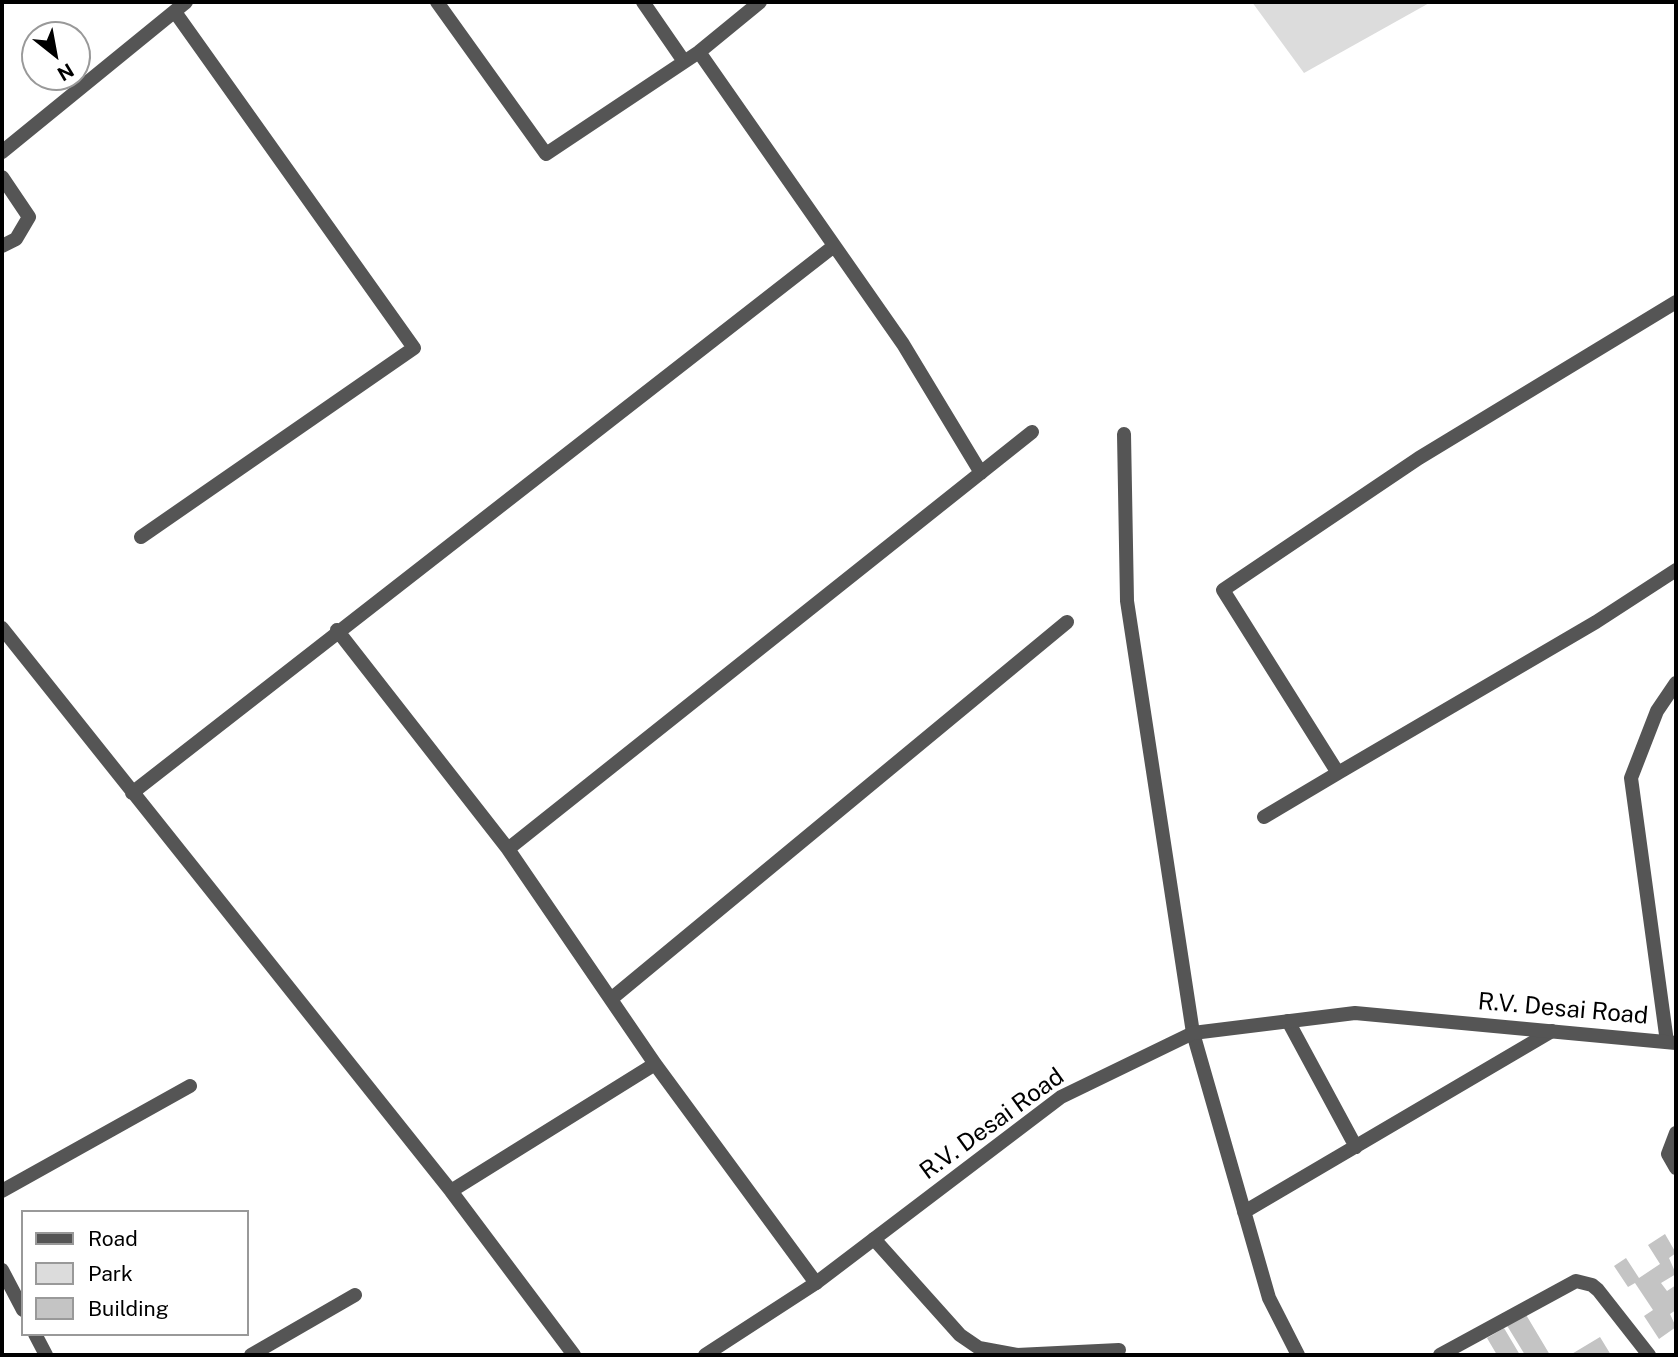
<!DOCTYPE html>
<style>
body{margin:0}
#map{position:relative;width:1678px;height:1357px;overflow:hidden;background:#fff;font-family:"Public Sans",sans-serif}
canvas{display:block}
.frame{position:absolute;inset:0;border:4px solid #000;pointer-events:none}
.legend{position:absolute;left:21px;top:1210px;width:228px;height:126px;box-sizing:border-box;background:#fff;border:2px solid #999;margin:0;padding:9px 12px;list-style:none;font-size:21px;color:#000}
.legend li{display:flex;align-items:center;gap:14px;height:35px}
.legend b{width:35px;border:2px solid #999}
.north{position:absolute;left:21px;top:21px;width:70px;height:70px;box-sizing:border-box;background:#fff;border:2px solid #999;border-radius:50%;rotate:149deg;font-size:19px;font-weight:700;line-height:28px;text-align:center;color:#000}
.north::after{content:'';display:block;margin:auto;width:24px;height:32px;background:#000;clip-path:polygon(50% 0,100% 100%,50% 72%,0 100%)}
</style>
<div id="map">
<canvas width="1678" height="1357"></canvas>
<div class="frame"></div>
<ul class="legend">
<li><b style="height:9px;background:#555"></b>Road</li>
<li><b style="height:19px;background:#dcdcdc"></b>Park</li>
<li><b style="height:19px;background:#c4c4c4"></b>Building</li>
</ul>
<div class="north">N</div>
</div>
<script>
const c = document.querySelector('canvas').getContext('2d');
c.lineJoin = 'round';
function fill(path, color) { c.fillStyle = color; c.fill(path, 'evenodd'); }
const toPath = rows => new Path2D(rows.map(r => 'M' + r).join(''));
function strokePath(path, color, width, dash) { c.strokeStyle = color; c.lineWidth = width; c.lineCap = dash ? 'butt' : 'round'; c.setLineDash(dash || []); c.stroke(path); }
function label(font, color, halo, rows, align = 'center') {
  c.font = font + ' "Public Sans",sans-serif'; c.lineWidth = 7; c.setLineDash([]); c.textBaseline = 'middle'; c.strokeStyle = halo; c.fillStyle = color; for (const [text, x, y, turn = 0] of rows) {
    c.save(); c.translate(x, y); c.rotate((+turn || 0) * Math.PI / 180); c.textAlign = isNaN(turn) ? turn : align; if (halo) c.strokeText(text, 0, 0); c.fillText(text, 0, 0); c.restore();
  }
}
fill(toPath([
 [1252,2,1431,2,1304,73]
]), '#dcdcdc');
fill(toPath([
 [1665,1234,1676,1253,1669,1258,1676,1274,1661,1283,1667,1291,1676,1285,1676,1310,1670,1314,1676,1327,1659,1339,1644,1316,1653,1310,1635,1283,1628,1287,1614,1266,1626,1258,1639,1278,1660,1264,1648,1245],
 [1525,1313,1550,1355,1525,1355,1506,1324],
 [1504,1328,1520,1355,1497,1355,1487,1338],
 [1600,1337,1611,1355,1570,1355]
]), '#c4c4c4');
strokePath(toPath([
 [437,2,546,154,699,52,760,2],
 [643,2,683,60],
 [699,52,903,344,981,473],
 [2,152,186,2],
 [2,177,29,217,16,239,2,246],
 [1124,434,1127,601,1193,1033,1269,1298,1298,1355],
 [141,537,414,348,175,12],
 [2,628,451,1191,655,1064],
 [337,630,508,849,655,1064,816,1283],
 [1338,773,1596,622,1676,570],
 [132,793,834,246],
 [1264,817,1338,773,1223,590,1419,458,1676,302],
 [508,849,1032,432],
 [611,999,1067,622],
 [1288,1021,1356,1147],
 [1667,1042,1631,778,1657,711,1676,683],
 [1676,1133,1668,1154,1676,1168],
 [2,1191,190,1086],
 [451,1191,574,1355],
 [1244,1212,1552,1031],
 [874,1239,960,1335,979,1348,1017,1355,1119,1350],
 [2,1270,23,1310],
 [35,1334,46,1355],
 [251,1355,355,1295],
 [1440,1355,1576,1281,1592,1285,1598,1290,1649,1355]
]), '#555', 14);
strokePath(toPath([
 [705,1355,816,1283,1061,1097,1193,1033,1355,1013,1676,1043]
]), '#555', 14);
label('24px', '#000', '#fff', [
 ["R.V. Desai Road",1563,1009,5],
 ["R.V. Desai Road",992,1124,-36]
]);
</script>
